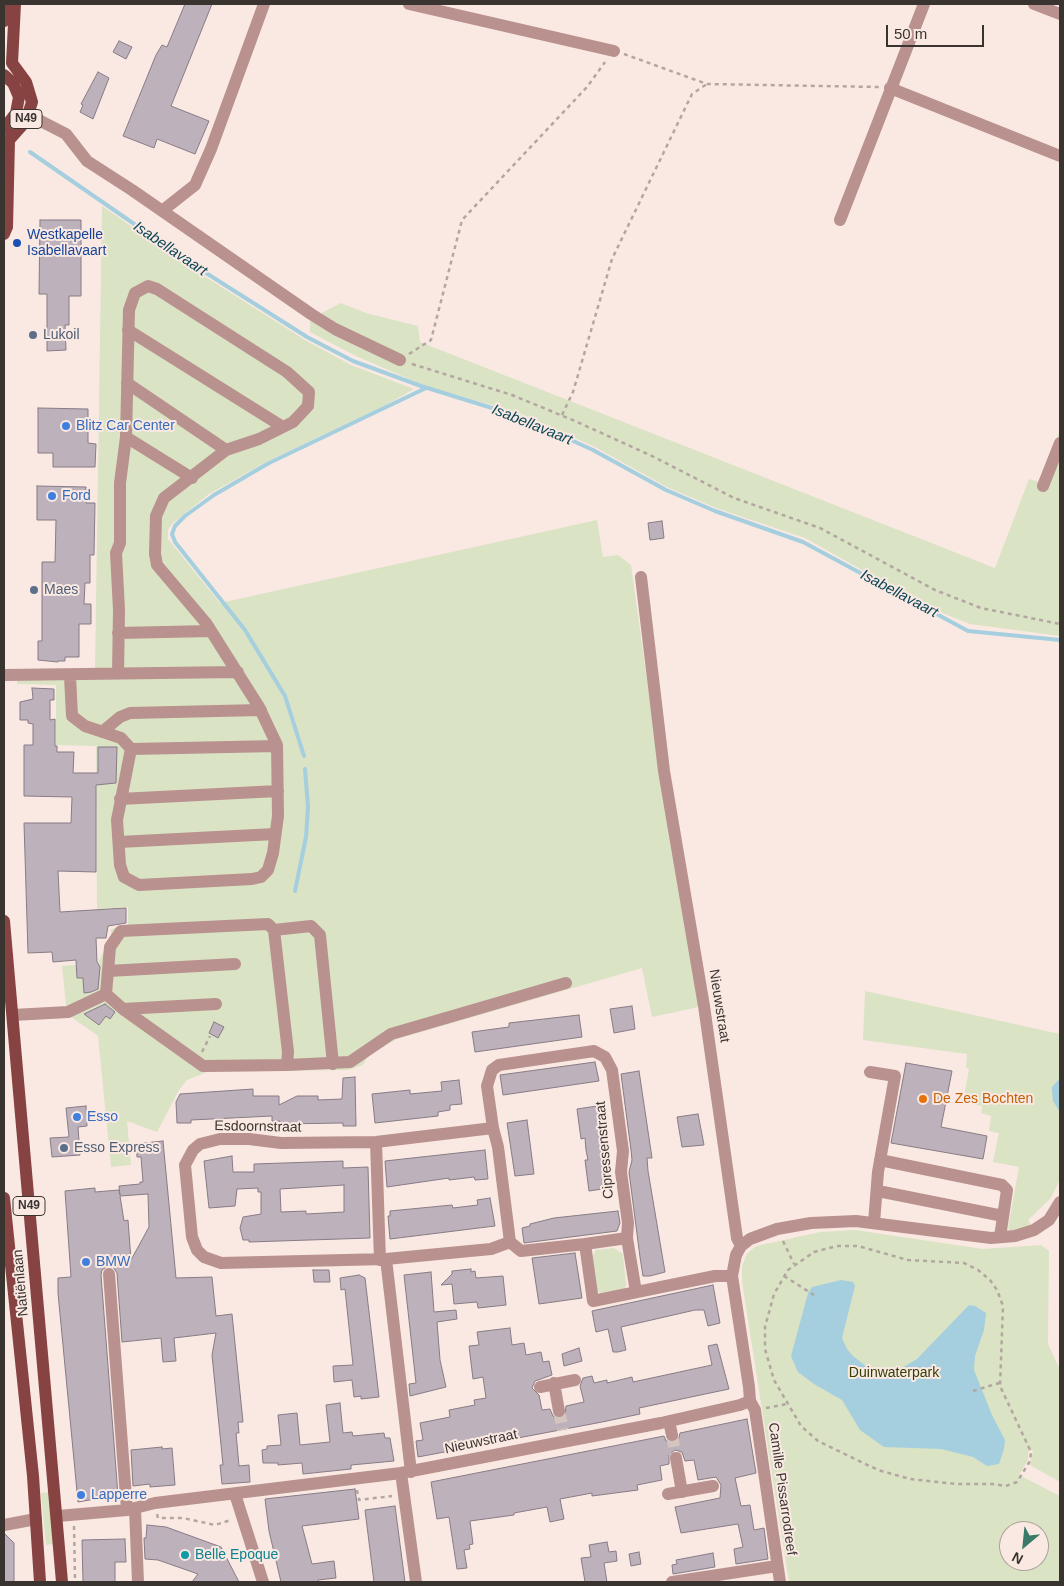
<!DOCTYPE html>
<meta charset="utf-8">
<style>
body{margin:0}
#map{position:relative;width:1064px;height:1586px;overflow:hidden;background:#fae9e2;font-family:Arial,sans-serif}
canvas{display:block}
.frame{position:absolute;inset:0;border:5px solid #3a3431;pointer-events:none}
.north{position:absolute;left:999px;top:1521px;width:50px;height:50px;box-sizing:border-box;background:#fae9e2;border:1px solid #ada19b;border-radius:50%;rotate:208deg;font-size:14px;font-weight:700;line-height:20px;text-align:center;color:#3a3431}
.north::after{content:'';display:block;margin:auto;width:18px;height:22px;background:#397a69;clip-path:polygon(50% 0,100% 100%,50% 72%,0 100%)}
.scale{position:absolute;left:886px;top:25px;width:98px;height:22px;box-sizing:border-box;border:2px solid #3a3431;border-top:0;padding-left:6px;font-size:15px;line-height:18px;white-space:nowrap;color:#3a3431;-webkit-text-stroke:4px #fae9e2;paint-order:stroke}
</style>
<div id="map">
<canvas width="1064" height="1586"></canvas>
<div class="frame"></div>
<div class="north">N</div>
<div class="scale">50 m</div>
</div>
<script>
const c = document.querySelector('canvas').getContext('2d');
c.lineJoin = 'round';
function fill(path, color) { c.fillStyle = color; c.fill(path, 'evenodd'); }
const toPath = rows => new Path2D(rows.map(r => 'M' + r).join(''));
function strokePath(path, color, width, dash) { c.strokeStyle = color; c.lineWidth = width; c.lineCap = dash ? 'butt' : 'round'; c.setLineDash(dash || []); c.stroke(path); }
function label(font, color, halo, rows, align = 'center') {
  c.font = font + ' Arial,sans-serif'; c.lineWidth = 4; c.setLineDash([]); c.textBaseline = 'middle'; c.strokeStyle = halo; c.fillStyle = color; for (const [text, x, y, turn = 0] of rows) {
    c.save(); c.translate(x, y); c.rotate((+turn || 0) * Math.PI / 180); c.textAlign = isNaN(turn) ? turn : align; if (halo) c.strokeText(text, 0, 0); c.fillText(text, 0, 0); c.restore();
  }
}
fill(toPath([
 [102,206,193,269,305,340,351,365,414,389,386,405,270,460,209,494,172,524,168,530,168,539,220,603,597,520,603,557,618,555,631,565,659,767,699,1007,652,1017,642,968,397,1039,368,1056,363,1065,348,1070,207,1072,187,1080,179,1090,157,1132,127,1121,131,1165,111,1167,98,1036,67,1014,62,966,98,963,111,936,111,929,128,925,128,907,97,909,96,746,56,745,56,685,17,684,17,670,95,670],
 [341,303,366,313,418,326,420,342,995,568,1029,479,1039,482,1060,430,1060,636,970,624,928,607,805,538,716,508,667,487,595,447,519,413,423,385,356,356,310,332,310,319],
 [865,991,1060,1034,1060,1179,1051,1198,1028,1220,1031,1225,1011,1232,1008,1228,1019,1167,993,1162,999,1133,989,1131,991,1116,981,1113,982,1106,963,1102,969,1069,966,1067,967,1054,863,1040],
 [855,1230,983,1249,1041,1245,1049,1251,1048,1344,1060,1370,1060,1482,1030,1465,1033,1450,1028,1452,1028,1460,1019,1475,1060,1496,1060,1582,789,1582,742,1282,742,1266,747,1254,756,1246,820,1232],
 [1009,1531,1039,1531,1039,1561,1009,1561],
 [614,1248,623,1254,626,1286,624,1289,601,1293,597,1291,592,1257,596,1250],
 [50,1492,54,1544,46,1545,41,1493]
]), '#dae3c4');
fill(toPath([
 [1060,1078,1060,1112,1053,1101,1052,1091,1052,1087],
 [841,1280,853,1282,855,1286,842,1338,847,1349,853,1356,867,1367,884,1371,902,1368,917,1359,969,1305,975,1306,986,1313,984,1330,975,1356,974,1370,992,1415,1005,1440,1004,1449,999,1464,987,1466,973,1457,941,1449,884,1447,860,1430,842,1400,814,1384,798,1372,791,1356,808,1293,812,1287]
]), '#a5cfde');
strokePath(toPath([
 [30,152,195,266,307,337,353,361,421,386,518,416,593,450,666,490,715,511,803,542,968,631,1060,640],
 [304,756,285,696,245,630,175,542,172,534,175,526,185,516,214,495,269,463,426,388],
 [295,891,306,837,308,807,305,769]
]), '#a5cfde', 4);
const building = toPath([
 [185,4,212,4,171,106,209,121,195,154,157,139,154,148,123,136,156,55,162,45,167,47,185,4],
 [119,41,132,47,126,59,113,52,119,41],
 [98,72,109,78,93,119,80,112,83,105,81,104,98,72],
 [40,220,81,220,81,296,69,296,69,325,65,325,66,350,47,351,47,294,39,294,40,220],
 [38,408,88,409,88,443,96,444,95,467,53,467,53,453,38,453,38,408],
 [37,486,86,487,86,503,95,503,94,555,90,555,90,583,85,583,84,604,91,604,91,624,79,624,79,657,65,657,65,661,58,661,58,662,38,660,38,641,42,641,42,562,55,562,56,520,37,520,37,486],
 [662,521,664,538,650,540,648,523,662,521],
 [32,688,54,689,54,700,50,700,50,720,55,719,55,746,57,746,57,752,74,752,73,773,98,773,98,747,117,747,116,783,96,785,96,872,58,871,60,912,126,908,126,923,108,926,106,938,96,938,97,962,100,967,98,989,91,992,84,993,83,978,77,978,76,960,53,962,52,952,28,953,24,823,71,823,72,797,24,796,24,745,33,745,33,724,28,723,28,720,20,720,20,702,33,699,32,688],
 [105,1004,115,1012,110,1019,106,1016,99,1025,84,1014,105,1004],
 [632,1006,635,1029,614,1033,610,1009,632,1006],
 [579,1015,582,1037,475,1052,472,1032,509,1027,509,1023,579,1015],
 [214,1022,224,1027,218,1038,209,1033,214,1022],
 [595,1062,599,1081,503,1095,500,1075,595,1062],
 [906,1063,952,1071,941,1127,987,1136,983,1159,891,1143,906,1063],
 [639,1071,652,1158,647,1158,648,1171,665,1272,650,1276,643,1276,640,1257,629,1172,632,1160,631,1150,621,1074,639,1071],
 [355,1077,356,1126,343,1126,343,1123,280,1124,280,1121,272,1121,272,1116,191,1120,191,1123,177,1123,176,1102,180,1094,253,1089,253,1096,279,1096,279,1105,297,1096,318,1096,318,1100,342,1099,343,1078,355,1077],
 [459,1080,462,1104,450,1105,450,1110,438,1112,438,1116,375,1123,372,1094,410,1090,410,1094,442,1091,441,1082,459,1080],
 [86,1106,87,1126,78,1127,80,1155,52,1157,50,1138,69,1137,66,1108,86,1106],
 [597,1106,601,1136,599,1136,600,1147,602,1159,604,1159,609,1188,589,1191,585,1160,588,1160,586,1150,585,1138,581,1139,577,1109,597,1106],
 [698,1114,704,1145,682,1147,677,1117,698,1114],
 [527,1120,534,1174,515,1176,507,1123,527,1120],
 [163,1141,176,1278,212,1277,216,1316,232,1314,243,1422,238,1422,239,1433,236,1433,239,1466,249,1465,250,1482,222,1484,220,1465,223,1465,212,1355,216,1333,174,1338,176,1361,163,1362,161,1338,122,1342,117,1273,113,1267,108,1266,102,1270,101,1275,118,1495,78,1502,58,1293,58,1278,71,1277,65,1191,95,1188,95,1192,119,1190,120,1195,119,1186,140,1184,140,1182,143,1182,141,1157,137,1157,136,1144,163,1141],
 [148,1194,149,1227,131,1260,128,1220,124,1221,120,1196,148,1194],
 [485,1150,488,1179,475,1180,474,1177,449,1180,449,1178,387,1187,385,1161,485,1150],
 [232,1156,233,1172,254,1172,254,1164,343,1161,343,1168,368,1167,370,1238,249,1242,249,1240,243,1240,240,1228,243,1217,261,1214,261,1192,258,1192,258,1188,237,1189,235,1206,209,1208,204,1161,232,1156],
 [344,1185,344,1212,306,1214,306,1211,281,1212,280,1189,344,1185],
 [490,1198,495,1226,390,1239,388,1216,390,1216,390,1211,452,1205,453,1208,478,1205,477,1200,490,1198],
 [618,1211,620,1223,617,1231,524,1243,522,1228,530,1226,530,1224,554,1218,618,1211],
 [575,1253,582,1298,539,1304,532,1258,575,1253],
 [471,1269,471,1272,475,1271,476,1278,503,1276,506,1305,478,1308,477,1302,454,1304,452,1284,441,1285,452,1274,452,1271,471,1269],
 [313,1270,329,1270,330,1282,314,1282,313,1270],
 [431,1272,434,1312,456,1310,457,1319,437,1322,440,1360,446,1387,410,1396,409,1384,416,1383,404,1275,431,1272],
 [359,1275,365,1278,379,1397,361,1399,361,1396,354,1397,352,1380,334,1382,333,1366,353,1365,345,1289,341,1290,340,1278,359,1275],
 [713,1285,720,1323,708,1326,704,1310,695,1310,621,1327,626,1350,618,1352,613,1352,608,1329,596,1332,592,1311,713,1285],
 [510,1328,512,1345,524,1343,526,1355,541,1352,543,1362,549,1361,552,1375,535,1381,532,1388,539,1395,542,1410,550,1409,553,1416,557,1419,565,1417,566,1406,584,1402,580,1386,583,1378,592,1376,594,1383,607,1380,607,1383,632,1377,633,1382,712,1365,708,1346,717,1344,729,1389,639,1408,640,1414,602,1422,418,1457,416,1441,423,1440,420,1423,450,1417,449,1410,475,1405,474,1400,486,1398,483,1377,473,1379,469,1346,479,1345,477,1332,510,1328],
 [579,1348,582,1361,564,1366,562,1354,579,1348],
 [340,1403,343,1433,352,1432,353,1436,384,1433,385,1438,390,1438,394,1461,351,1465,351,1469,303,1474,302,1463,278,1465,278,1463,263,1463,262,1450,267,1449,267,1446,281,1445,278,1415,297,1413,300,1445,330,1442,326,1405,340,1403],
 [747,1419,756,1473,735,1478,741,1506,750,1505,754,1530,764,1528,768,1559,736,1564,734,1549,743,1547,738,1524,681,1533,675,1507,720,1498,721,1485,716,1477,698,1480,694,1460,685,1461,682,1452,675,1450,669,1455,669,1464,660,1466,662,1480,637,1485,638,1490,592,1496,592,1493,560,1499,564,1519,550,1522,547,1507,514,1513,514,1515,470,1521,473,1544,469,1545,470,1549,464,1550,467,1568,457,1569,449,1517,437,1519,431,1482,664,1436,666,1441,673,1443,678,1441,680,1433,747,1419],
 [162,1447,162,1449,172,1448,175,1485,150,1487,150,1484,133,1486,131,1450,162,1447],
 [355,1489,359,1519,302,1526,312,1564,334,1561,336,1578,318,1580,318,1582,281,1582,269,1531,265,1499,355,1489],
 [395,1506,405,1582,374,1582,365,1510,395,1506],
 [147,1525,166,1527,221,1547,239,1582,192,1582,198,1574,158,1560,145,1559,144,1538,146,1538,147,1525],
 [4,1533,14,1543,14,1582,4,1582,4,1533],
 [125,1539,126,1562,115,1562,115,1582,83,1582,82,1540,125,1539],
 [607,1542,609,1552,616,1551,617,1561,604,1563,607,1582,585,1582,581,1558,591,1557,589,1545,607,1542],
 [639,1552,641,1564,631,1566,629,1554,639,1552],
 [713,1553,715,1567,673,1574,672,1565,677,1564,676,1560,713,1553]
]);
fill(building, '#bdb1bc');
strokePath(building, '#877b86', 1);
strokePath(toPath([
 [559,1411,563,1430],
 [672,1435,676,1458]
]), '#d4c5bf', 12, [12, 6]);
strokePath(toPath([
 [624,54,707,84,879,87],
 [409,354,431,340,462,220,587,87,605,62],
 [412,364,512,395,575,421,652,456,734,498,820,528,935,590,981,608,1060,624],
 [562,415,573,392,612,259,692,94,707,84],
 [202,1052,210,1036],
 [783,1241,794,1264],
 [837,1246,858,1246,908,1260,964,1263,978,1270,990,1280,997,1290,1003,1306,1000,1386,1031,1452,1030,1461,1017,1482,1006,1486,993,1484,956,1484,910,1479,878,1470,818,1441,801,1426,774,1380,765,1349,765,1327,774,1294,788,1270,814,1252,837,1246],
 [784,1276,814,1295],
 [973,1391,999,1383],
 [766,1408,787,1404],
 [357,1490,359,1500,392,1496],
 [157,1514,158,1518,183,1518,215,1525,231,1520],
 [74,1526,75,1578]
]), '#b3a6a0', 2.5, [4, 4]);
strokePath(toPath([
 [409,4,614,51],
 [1034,4,1060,14],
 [890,88,1060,156],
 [29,115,66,134,87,161,132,190,311,314,335,329,400,360],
 [162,211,195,185,211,149,264,4],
 [840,220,924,4],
 [128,330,283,427],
 [127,383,226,450],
 [126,437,192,478],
 [1043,486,1060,443],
 [641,577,664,771,704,1006,737,1238,741,1246],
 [118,633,211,631],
 [4,675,238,672],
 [70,676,72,716,85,726,121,738,131,749,117,820,120,865,124,877,139,885,252,879,261,877,268,870,273,853,278,816,277,745,259,707,206,623,157,565,155,554,156,516,164,498,226,450,259,439,293,422,308,406,309,392,287,372,157,289,148,286,135,293,129,310,126,437,120,483,120,543,116,553,119,610,118,674],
 [102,732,120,717,130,713,261,710],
 [131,749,277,746],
 [120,799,278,791],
 [119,842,275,834],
 [274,930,311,926,320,935,333,1064],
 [108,971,235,964],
 [106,994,123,1009,203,1066,287,1065,350,1062,391,1034,566,983],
 [106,994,110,947,121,931,268,924,274,930,288,1052,287,1065],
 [123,1009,216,1004],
 [13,1015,68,1012,106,994],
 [870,1072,895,1076,878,1172,874,1223],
 [493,1128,487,1086,492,1070,499,1065,594,1051,605,1057,612,1070,623,1151,621,1172,628,1223,627,1238,636,1292],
 [376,1142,380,1260],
 [880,1160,1002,1185,1007,1190,1000,1237],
 [878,1191,1003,1216],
 [585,1244,627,1238],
 [386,1259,491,1249,510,1242],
 [109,1274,127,1510],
 [554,1383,559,1411],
 [540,1387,575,1380],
 [750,1401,755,1410,780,1582],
 [669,1421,672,1435],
 [676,1458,682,1492],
 [411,1472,386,1259,221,1263,204,1257,197,1250,192,1237,185,1165,193,1150,200,1144,220,1139,249,1139,281,1143,376,1142,493,1128,498,1147,510,1242,521,1251,585,1244,593,1301,715,1276,732,1276],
 [401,1473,416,1582],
 [235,1494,263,1582],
 [668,1494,713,1486],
 [135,1509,138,1582],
 [58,1516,127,1510,155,1503,401,1473,661,1423,740,1405,750,1401,749,1387,732,1276,736,1255,741,1246,750,1239,777,1229,811,1223,856,1221,991,1238,1015,1236,1034,1230,1049,1220,1060,1202],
 [4,1525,36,1519],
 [672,1582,777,1566]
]), '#b9918e', 12);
strokePath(toPath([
 [4,21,5,4],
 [4,75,13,83,19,97,16,113,4,129],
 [4,234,7,227,9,140,26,121,32,102,26,82,12,63,15,4],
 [4,921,62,1582],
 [4,1198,33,1476,40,1582]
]), '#864341', 12);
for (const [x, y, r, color] of [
 [17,243,5,"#1a4fb4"],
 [33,335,5,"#5c6f8a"],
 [66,426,5,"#3f7fe0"],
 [52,496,5,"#3f7fe0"],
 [34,590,5,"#5c6f8a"],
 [923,1099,5,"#e8710a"],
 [77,1117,5,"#3f7fe0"],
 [64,1148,5,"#5c6f8a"],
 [86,1262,5,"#3f7fe0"],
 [81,1495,5,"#3f7fe0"],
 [185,1555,5,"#0f9aa8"]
]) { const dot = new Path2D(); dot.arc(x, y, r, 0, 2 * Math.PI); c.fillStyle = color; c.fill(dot); strokePath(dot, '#fae9e2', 2); }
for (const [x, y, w] of [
 [26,119,32],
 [29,1206,32]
]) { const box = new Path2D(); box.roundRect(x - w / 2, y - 9.5, w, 19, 4); c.fillStyle = '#fae9e2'; c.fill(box); strokePath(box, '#3a3431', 1); }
label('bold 12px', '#3a3431', null, [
 ["N49",26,119],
 ["N49",29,1206]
]);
label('14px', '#164399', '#fae9e2', [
 ["Westkapelle",27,235],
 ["Isabellavaart",27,251]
], 'left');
label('14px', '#4e5e75', '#fae9e2', [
 ["Lukoil",43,335],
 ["Maes",44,590],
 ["Esso Express",74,1148]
], 'left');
label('14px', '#366cbe', '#fae9e2', [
 ["Blitz Car Center",76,426],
 ["Ford",62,496],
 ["Esso",87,1117],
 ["BMW",96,1262],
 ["Lapperre",91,1495]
], 'left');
label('14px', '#3a3431', '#fae9e2', [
 ["Nieuwstraat",719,1006,81],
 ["Esdoornstraat",258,1127,1],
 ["Cipressenstraat",605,1150,-95],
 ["Natiënlaan",21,1283,-95],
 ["Nieuwstraat",481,1442,-12],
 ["Camille Pissarrodreef",782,1489,82]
]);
label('14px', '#c56008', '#fae9e2', [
 ["De Zes Bochten",933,1099]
], 'left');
label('14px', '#333e05', '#fae9e2', [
 ["Duinwaterpark",894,1373]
]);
label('14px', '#0d838f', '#fae9e2', [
 ["Belle Epoque",195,1555]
], 'left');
label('italic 15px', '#0b4657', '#fae9e2', [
 ["Isabellavaart",170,249,34],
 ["Isabellavaart",532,425,22],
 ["Isabellavaart",899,594,28]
]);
</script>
